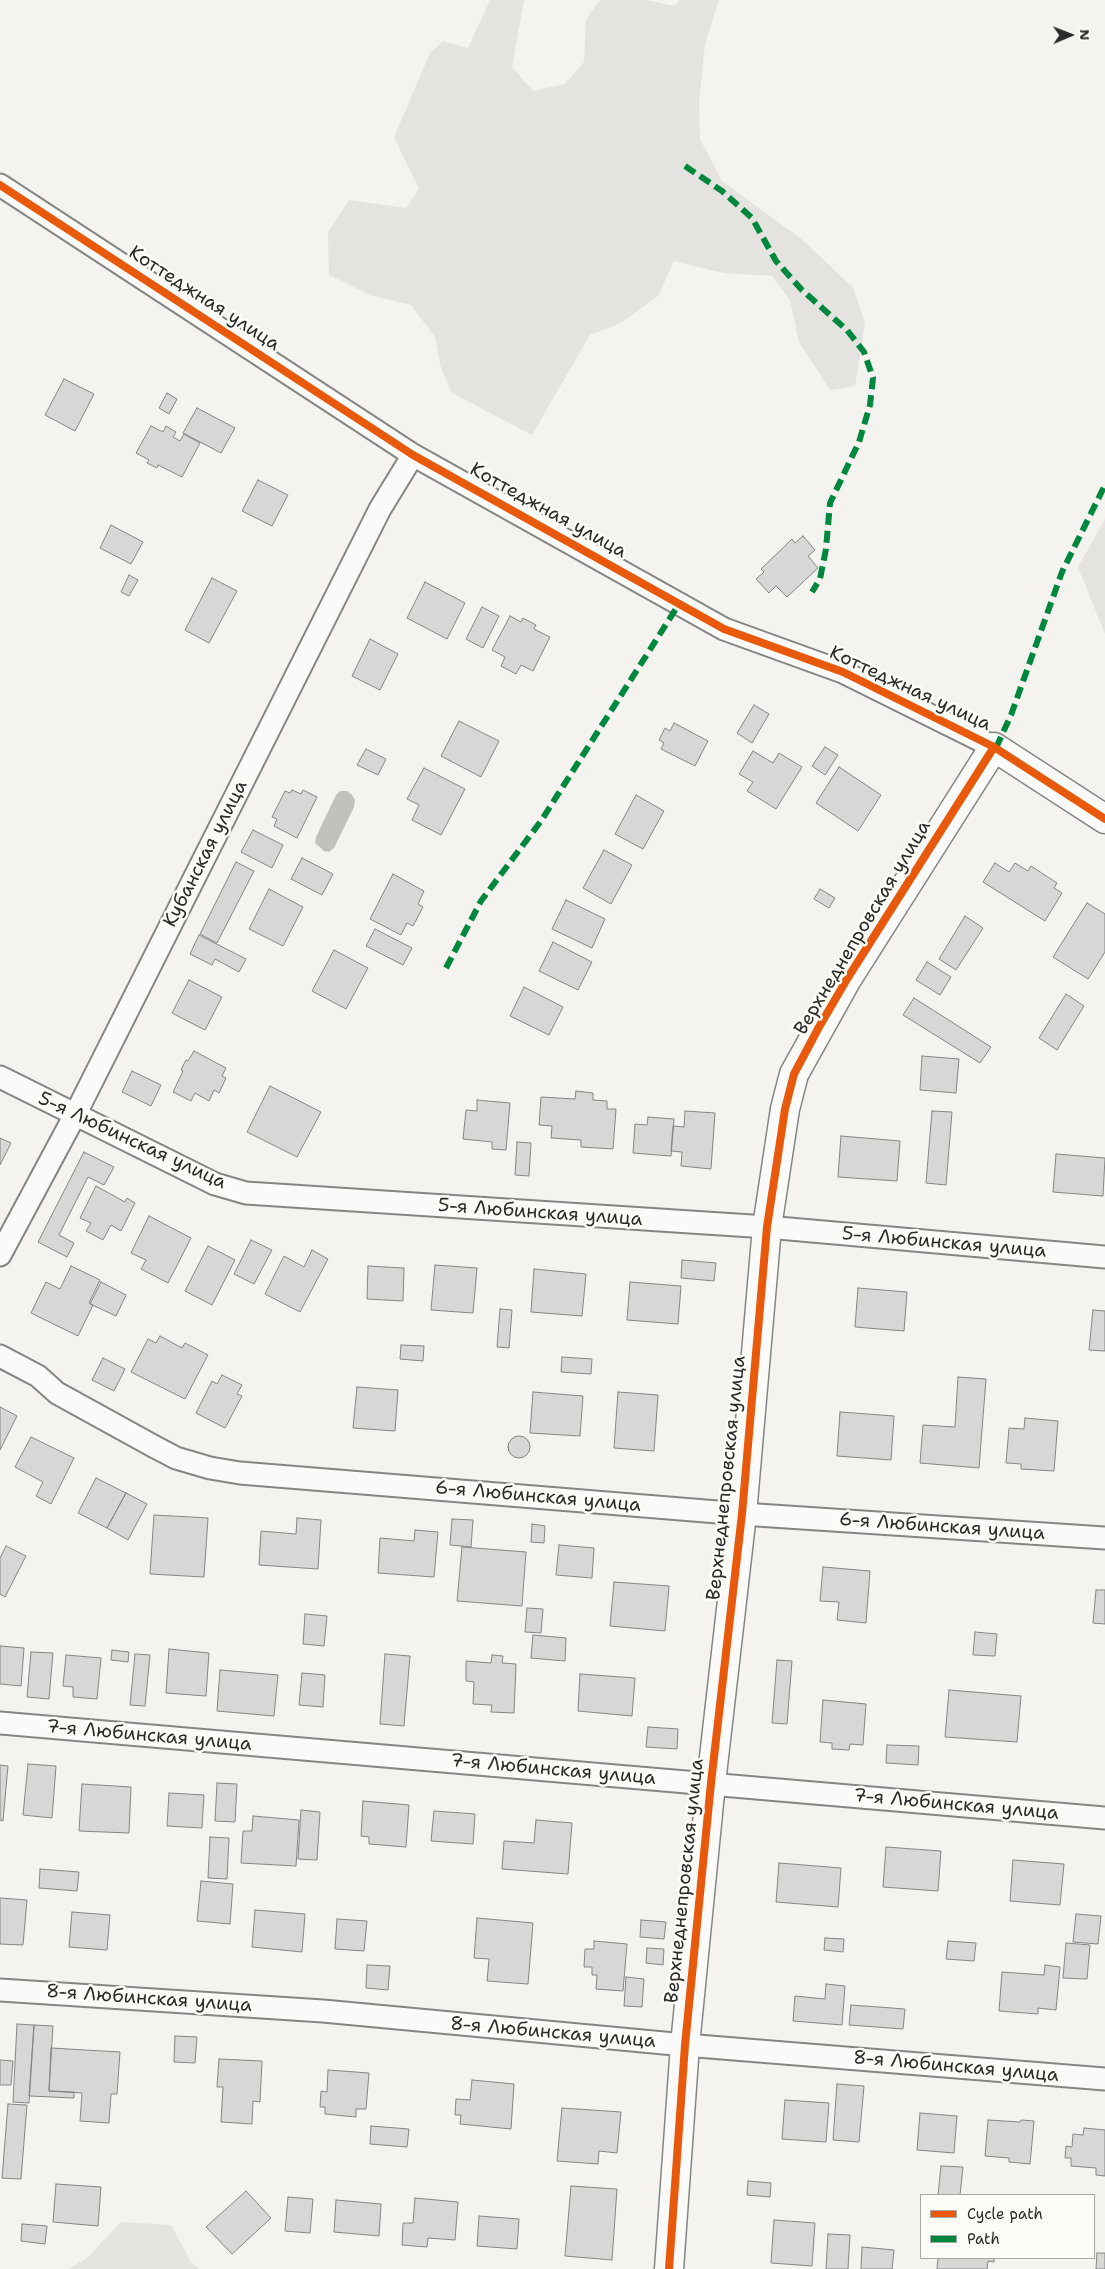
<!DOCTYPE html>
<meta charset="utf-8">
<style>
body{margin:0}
#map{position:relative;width:1105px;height:2269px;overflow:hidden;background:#f4f3f0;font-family:"Shantell Sans",sans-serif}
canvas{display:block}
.legend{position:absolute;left:920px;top:2194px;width:175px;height:65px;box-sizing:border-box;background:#fdfcf7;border:1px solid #a9a8a5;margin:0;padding:6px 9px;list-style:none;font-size:15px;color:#2b2b2b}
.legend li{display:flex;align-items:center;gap:10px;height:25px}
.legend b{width:25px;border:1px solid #a9a8a5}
.north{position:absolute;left:1045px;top:10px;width:50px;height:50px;-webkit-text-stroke:4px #fdfcf7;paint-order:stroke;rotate:89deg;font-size:14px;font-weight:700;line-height:20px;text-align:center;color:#2b2b2b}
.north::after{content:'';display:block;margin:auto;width:18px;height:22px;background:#2b2b2b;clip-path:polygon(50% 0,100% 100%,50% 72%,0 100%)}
</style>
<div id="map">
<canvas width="1105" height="2269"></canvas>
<ul class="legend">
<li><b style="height:6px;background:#e8590c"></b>Cycle path</li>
<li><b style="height:6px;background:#00873e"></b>Path</li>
</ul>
<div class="north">N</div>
</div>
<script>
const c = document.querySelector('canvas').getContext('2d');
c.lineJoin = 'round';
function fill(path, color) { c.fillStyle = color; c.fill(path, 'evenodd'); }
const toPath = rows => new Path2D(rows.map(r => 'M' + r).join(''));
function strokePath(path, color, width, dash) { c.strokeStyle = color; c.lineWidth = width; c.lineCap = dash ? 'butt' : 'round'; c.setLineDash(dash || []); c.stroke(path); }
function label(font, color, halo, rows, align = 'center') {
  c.font = font + ' "Shantell Sans",sans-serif'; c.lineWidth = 5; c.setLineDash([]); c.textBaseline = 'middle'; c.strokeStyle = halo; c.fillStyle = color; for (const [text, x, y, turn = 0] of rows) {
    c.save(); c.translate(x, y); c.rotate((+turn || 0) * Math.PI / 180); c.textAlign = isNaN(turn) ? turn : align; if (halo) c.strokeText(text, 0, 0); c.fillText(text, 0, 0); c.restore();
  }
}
fill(toPath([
 [1105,519,1105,634,1078,567]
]), '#e4e3df');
fill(toPath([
 [490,0,524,0,512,67,533,91,565,84,584,62,586,19,600,0,646,0,674,6,680,0,719,0,705,44,699,102,700,139,722,181,804,241,853,288,865,323,855,386,830,390,799,342,790,300,772,276,723,273,674,261,658,296,621,323,590,335,532,435,452,393,441,368,435,337,411,305,370,295,329,275,328,232,349,200,406,208,419,189,394,137,430,53,443,41,468,48],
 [121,2222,171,2225,191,2262,199,2269,68,2269,87,2258]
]), '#e4e3e0');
fill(toPath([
 [340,791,347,791,352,795,355,800,354,807,334,848,329,852,324,851,315,843,316,837,336,795]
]), '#c2c1be');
const building = toPath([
 [64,379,94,394,75,431,45,415,64,379],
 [167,393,177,399,169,414,159,408,167,393],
 [197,408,235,428,221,453,183,433,197,408],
 [151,426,163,432,166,426,176,432,173,437,180,441,184,434,200,443,182,477,158,465,157,468,147,463,149,460,136,453,151,426],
 [258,480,288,495,272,526,242,511,258,480],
 [111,525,143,542,131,564,100,548,111,525],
 [803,536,815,550,808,556,818,568,787,597,776,586,769,593,756,579,764,572,761,569,792,539,795,543,803,536],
 [129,575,138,580,129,596,121,592,129,575],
 [212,578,237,591,209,643,185,630,212,578],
 [425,582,465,603,447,639,407,618,425,582],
 [482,607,499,616,483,648,466,639,482,607],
 [510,616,521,622,523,618,536,625,534,629,550,637,533,671,521,665,516,674,501,666,505,657,492,650,510,616],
 [370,639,398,654,380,690,352,676,370,639],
 [754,705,769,714,752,743,737,733,754,705],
 [459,721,499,741,481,777,441,756,459,721],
 [674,723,708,741,695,766,661,749,664,743,659,740,665,728,670,731,674,723],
 [825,747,838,755,825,775,812,766,825,747],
 [366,749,386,759,378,775,357,765,366,749],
 [753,751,773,763,779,753,802,767,776,809,747,791,753,782,739,774,753,751],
 [839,767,881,795,858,831,816,803,839,767],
 [424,768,465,789,441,835,412,820,419,805,407,799,424,768],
 [292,790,301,794,303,790,317,797,297,838,274,826,277,819,272,817,285,791,290,793,292,790],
 [636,795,664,811,643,849,615,834,636,795],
 [253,830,283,845,272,868,241,852,253,830],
 [604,850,632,865,611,904,583,888,604,850],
 [302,858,333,874,322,895,291,879,302,858],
 [236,862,254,871,217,943,200,934,236,862],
 [995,863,1009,872,1015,863,1028,871,1031,866,1057,883,1054,888,1062,893,1045,921,983,882,995,863],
 [393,874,424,891,418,904,423,907,413,926,407,923,401,935,370,919,393,874],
 [269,889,303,907,283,946,249,929,269,889],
 [820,889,835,898,829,908,814,899,820,889],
 [566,900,605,919,592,948,552,929,566,900],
 [1087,903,1105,914,1105,952,1088,979,1053,957,1087,903],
 [965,916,983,928,956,970,939,959,965,916],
 [375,929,412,948,403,965,366,946,375,929],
 [199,935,246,959,239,972,215,959,212,965,190,954,199,935],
 [553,942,592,962,578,990,539,971,553,942],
 [334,950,368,968,346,1009,312,991,334,950],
 [927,962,951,977,940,995,916,980,927,962],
 [189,980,222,997,205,1030,172,1013,189,980],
 [524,987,563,1007,549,1035,510,1016,524,987],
 [1066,994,1084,1006,1057,1050,1039,1038,1066,994],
 [914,998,991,1047,980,1063,903,1015,914,998],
 [194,1051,226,1068,222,1076,226,1078,219,1093,214,1090,209,1101,195,1093,191,1101,173,1092,183,1071,181,1070,186,1060,188,1061,194,1051],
 [922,1056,959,1059,956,1093,920,1090,922,1056],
 [132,1071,161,1085,151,1106,122,1092,132,1071],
 [270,1086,321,1112,297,1157,247,1132,270,1086],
 [576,1091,593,1093,593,1100,607,1101,607,1109,616,1109,613,1149,581,1147,581,1140,551,1138,552,1126,539,1125,541,1097,575,1099,576,1091],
 [477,1100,510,1103,506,1150,492,1149,492,1142,463,1139,466,1110,477,1111,477,1100],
 [685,1111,715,1113,711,1169,681,1166,682,1152,671,1151,673,1126,684,1127,685,1111],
 [932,1111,952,1112,946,1185,926,1183,932,1111],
 [648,1117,674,1119,671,1156,633,1153,635,1124,647,1125,648,1117],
 [841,1136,900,1141,897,1181,838,1177,841,1136],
 [0,1138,11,1143,0,1165,0,1138],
 [517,1142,531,1143,529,1176,515,1175,517,1142],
 [84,1152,114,1167,104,1185,88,1177,59,1235,74,1243,67,1257,38,1242,84,1152],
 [1056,1154,1105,1158,1103,1196,1053,1192,1056,1154],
 [96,1186,125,1202,127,1198,135,1203,121,1231,111,1225,103,1240,86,1231,91,1223,80,1218,96,1186],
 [149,1216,191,1238,168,1283,141,1269,146,1260,131,1253,149,1216],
 [251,1240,272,1250,254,1284,234,1274,251,1240],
 [208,1246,235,1260,212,1305,185,1291,208,1246],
 [312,1250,328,1259,300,1312,265,1294,284,1256,304,1267,312,1250],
 [682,1260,716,1263,714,1281,681,1278,682,1260],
 [435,1265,477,1268,473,1313,431,1310,435,1265],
 [71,1266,100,1280,89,1303,93,1305,78,1336,31,1313,46,1282,60,1289,71,1266],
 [368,1266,404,1268,403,1301,367,1299,368,1266],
 [534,1269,586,1274,582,1316,531,1312,534,1269],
 [101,1282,126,1295,116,1316,90,1304,101,1282],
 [630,1282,681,1286,678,1324,627,1320,630,1282],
 [858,1288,907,1292,904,1331,855,1327,858,1288],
 [500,1309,512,1310,509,1348,497,1347,500,1309],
 [1093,1310,1105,1311,1105,1351,1089,1350,1093,1310],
 [160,1336,182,1348,185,1343,208,1355,185,1399,131,1372,148,1339,156,1343,160,1336],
 [401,1345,424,1346,423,1361,400,1359,401,1345],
 [562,1357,592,1359,591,1374,561,1372,562,1357],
 [103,1358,125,1369,114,1391,92,1380,103,1358],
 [222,1375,242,1385,237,1394,242,1396,225,1428,196,1413,212,1381,217,1384,222,1375],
 [958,1377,986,1379,979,1468,920,1463,923,1425,955,1427,958,1377],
 [357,1387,398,1390,395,1431,353,1428,357,1387],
 [533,1392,583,1396,580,1436,530,1433,533,1392],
 [618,1392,658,1395,654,1451,614,1448,618,1392],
 [0,1407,17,1416,0,1450,0,1407],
 [840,1412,894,1416,891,1460,837,1456,840,1412],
 [1025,1418,1058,1421,1054,1471,1021,1469,1021,1464,1006,1463,1009,1428,1024,1429,1025,1418],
 '508 1447a11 11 0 1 1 22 0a11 11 0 1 1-22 0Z',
 [31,1437,74,1458,51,1504,36,1496,43,1482,15,1467,31,1437],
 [96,1478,126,1493,107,1528,78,1513,96,1478],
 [126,1493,147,1504,128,1540,107,1528,126,1493],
 [154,1515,208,1518,204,1577,150,1574,154,1515],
 [297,1518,321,1520,318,1569,259,1565,261,1531,296,1534,297,1518],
 [452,1519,473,1520,471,1547,450,1545,452,1519],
 [532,1524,545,1526,544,1543,531,1542,532,1524],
 [415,1530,438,1532,434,1577,378,1573,380,1538,414,1541,415,1530],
 [559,1545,594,1548,592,1578,556,1575,559,1545],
 [6,1546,26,1556,5,1597,0,1594,0,1558,6,1546],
 [462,1547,526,1552,522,1606,457,1601,462,1547],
 [823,1567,870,1571,866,1623,837,1620,839,1602,820,1601,823,1567],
 [614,1582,669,1586,665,1631,610,1626,614,1582],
 [1096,1590,1105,1590,1105,1624,1093,1623,1096,1590],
 [527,1608,543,1609,541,1633,525,1632,527,1608],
 [305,1614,327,1616,324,1646,303,1644,305,1614],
 [975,1632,997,1634,995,1656,973,1655,975,1632],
 [533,1635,566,1638,565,1661,531,1658,533,1635],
 [0,1646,24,1648,21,1686,0,1684,0,1646],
 [169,1649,209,1653,206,1696,166,1693,169,1649],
 [112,1650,129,1652,128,1662,111,1660,112,1650],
 [31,1652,53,1653,49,1699,27,1697,31,1652],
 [135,1654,150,1655,145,1706,130,1705,135,1654],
 [385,1654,410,1656,404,1726,380,1724,385,1654],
 [66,1655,101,1658,97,1699,73,1697,73,1687,63,1686,66,1655],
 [492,1655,503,1656,502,1663,516,1664,514,1713,491,1712,492,1705,473,1704,474,1682,466,1681,466,1661,491,1663,492,1655],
 [777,1660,792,1661,787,1724,772,1723,777,1660],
 [220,1670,278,1675,274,1716,217,1711,220,1670],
 [302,1673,325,1675,323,1707,299,1705,302,1673],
 [580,1674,635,1678,632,1716,578,1711,580,1674],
 [949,1690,1021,1696,1017,1742,945,1737,949,1690],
 [823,1700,866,1704,863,1745,850,1744,849,1750,832,1749,832,1743,820,1742,823,1700],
 [648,1727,678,1729,677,1749,646,1747,648,1727],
 [887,1745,919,1746,918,1765,886,1763,887,1745],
 [28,1764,56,1766,52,1818,23,1815,28,1764],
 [0,1765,8,1766,3,1821,0,1820,0,1765],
 [217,1783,237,1784,235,1822,215,1821,217,1783],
 [82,1784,131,1787,129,1833,79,1831,82,1784],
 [169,1793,204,1795,202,1828,167,1826,169,1793],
 [363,1801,409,1805,406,1847,369,1844,369,1837,361,1836,363,1801],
 [301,1810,320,1812,317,1860,298,1859,301,1810],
 [434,1811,475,1814,473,1844,431,1841,434,1811],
 [253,1816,299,1820,296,1866,241,1863,243,1831,252,1831,253,1816],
 [536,1820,572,1823,568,1874,502,1869,504,1841,534,1843,536,1820],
 [210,1837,229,1838,227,1879,208,1878,210,1837],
 [886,1847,941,1851,938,1891,883,1887,886,1847],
 [1013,1860,1064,1864,1060,1905,1010,1901,1013,1860],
 [779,1863,841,1868,838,1907,776,1902,779,1863],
 [40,1869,79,1872,77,1891,39,1888,40,1869],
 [201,1881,233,1884,230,1924,197,1921,201,1881],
 [0,1898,27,1900,23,1945,0,1944,0,1898],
 [255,1910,305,1914,302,1952,252,1947,255,1910],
 [72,1912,110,1915,107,1950,69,1947,72,1912],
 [1076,1914,1101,1916,1098,1944,1073,1942,1076,1914],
 [477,1918,533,1923,528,1984,487,1981,489,1959,474,1958,477,1918],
 [337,1919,367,1921,364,1951,335,1949,337,1919],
 [641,1920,666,1922,664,1939,640,1937,641,1920],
 [825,1938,844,1939,843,1952,824,1950,825,1938],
 [594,1941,627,1944,623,1991,596,1989,597,1975,592,1975,592,1967,584,1967,585,1949,594,1949,594,1941],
 [948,1941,976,1943,974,1961,946,1959,948,1941],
 [1066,1943,1090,1945,1087,1979,1063,1978,1066,1943],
 [647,1948,664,1949,663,1965,646,1963,647,1948],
 [367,1965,390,1966,388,1990,366,1988,367,1965],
 [1045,1965,1060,1967,1056,2010,1038,2008,1038,2014,999,2011,1002,1972,1044,1975,1045,1965],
 [626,1977,644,1979,642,2007,624,2006,626,1977],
 [826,1984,845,1986,842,2025,793,2021,795,1996,825,1999,826,1984],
 [851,2005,905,2009,903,2029,849,2025,851,2005],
 [17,2024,34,2025,29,2103,13,2102,17,2024],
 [34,2025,53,2026,49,2091,74,2092,74,2098,29,2096,34,2025],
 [175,2036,197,2037,195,2063,174,2062,175,2036],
 [51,2048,120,2052,117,2094,111,2094,109,2123,80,2121,82,2093,49,2091,51,2048],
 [219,2059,262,2061,260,2102,253,2101,252,2124,221,2122,223,2087,217,2087,219,2059],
 [0,2060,13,2061,11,2085,0,2085,0,2060],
 [328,2070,369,2073,366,2109,356,2109,356,2117,325,2114,325,2107,320,2107,321,2091,327,2092,328,2070],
 [472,2080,514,2084,511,2129,460,2124,461,2115,455,2115,456,2099,470,2100,472,2080],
 [837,2084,864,2086,859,2142,833,2140,837,2084],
 [785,2100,829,2103,826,2142,782,2139,785,2100],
 [8,2104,27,2105,21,2179,2,2178,8,2104],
 [562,2108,621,2112,617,2153,599,2151,598,2164,557,2161,562,2108],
 [920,2113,957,2116,954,2153,917,2150,920,2113],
 [988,2120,1020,2122,1021,2120,1034,2121,1030,2164,1009,2162,1009,2158,985,2156,988,2120],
 [371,2126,409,2129,407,2147,370,2144,371,2126],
 [1084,2128,1105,2130,1105,2176,1096,2175,1096,2168,1071,2166,1071,2158,1065,2158,1066,2146,1072,2147,1073,2134,1083,2135,1084,2128],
 [941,2166,963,2167,960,2195,938,2195,941,2166],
 [748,2181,771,2183,770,2197,747,2195,748,2181],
 [56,2184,101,2187,98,2226,53,2222,56,2184],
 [571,2186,617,2189,612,2260,565,2256,571,2186],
 [246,2191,271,2218,232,2254,206,2227,246,2191],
 [288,2197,313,2199,310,2233,285,2231,288,2197],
 [415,2198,458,2202,455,2240,428,2238,427,2247,402,2245,403,2223,413,2223,415,2198],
 [336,2200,381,2204,379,2236,334,2232,336,2200],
 [479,2216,519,2219,517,2249,477,2246,479,2216],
 [774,2220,815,2223,812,2266,771,2263,774,2220],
 [22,2224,47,2226,45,2244,21,2241,22,2224],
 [828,2234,850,2235,848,2269,826,2269,828,2234],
 [862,2247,894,2250,892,2269,861,2269,862,2247],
 [1097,2253,1105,2253,1105,2269,1096,2269,1097,2253],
 [938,2258,994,2258,994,2262,988,2261,987,2269,937,2269,938,2258]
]);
fill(building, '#d8d7d5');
strokePath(building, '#858584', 1);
const street = toPath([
 [0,185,413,455,724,629,843,672,994,747],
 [0,1077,215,1184,246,1193,767,1227,1105,1257],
 [0,1255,75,1115,380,509,413,455],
 [0,1356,38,1376,57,1393,155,1447,176,1458,210,1468,240,1473,742,1514,1105,1538],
 [0,1723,1105,1818],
 [0,1990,323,2011,685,2045,1105,2079]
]);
const secondary = toPath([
 [669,2269,685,2045,711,1783,742,1514,767,1227,785,1109,794,1074,847,979,994,747,1105,819]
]);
strokePath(street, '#858584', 25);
strokePath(secondary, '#858584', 31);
strokePath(street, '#fafaf8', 21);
strokePath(secondary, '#fafaf8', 28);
strokePath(toPath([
 [685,166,722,191,752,218,776,261,802,290,847,330,864,352,873,378,870,405,859,442,830,503,826,549,820,579,812,592],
 [996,748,1011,715,1062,572,1105,485],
 [446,968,481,901,541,821,679,604]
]), '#00873e', 6, [12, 6]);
strokePath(toPath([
 [0,185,413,455,724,629,843,672,994,747,1105,819],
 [669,2269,685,2045,711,1783,742,1514,767,1227,785,1109,794,1074,819,1027,847,979,994,747]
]), '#e8590c', 8);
label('19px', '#2b2b2b', '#fdfcf7', [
 ["Коттеджная улица",204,299,33],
 ["Коттеджная улица",548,511,29],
 ["Коттеджная улица",910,689,25],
 ["Кубанская улица",206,854,-63],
 ["Верхнеднепровская улица",863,928,-59],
 ["5-я Любинская улица",132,1141,25],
 ["5-я Любинская улица",540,1213,4],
 ["5-я Любинская улица",944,1243,5],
 ["Верхнеднепровская улица",727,1478,-84],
 ["6-я Любинская улица",538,1497,5],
 ["6-я Любинская улица",942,1527,4],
 ["7-я Любинская улица",149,1736,5],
 ["7-я Любинская улица",553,1770,5],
 ["7-я Любинская улица",956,1805,5],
 ["Верхнеднепровская улица",685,1881,-84],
 ["8-я Любинская улица",149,1999,4],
 ["8-я Любинская улица",553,2033,5],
 ["8-я Любинская улица",956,2067,5]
]);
</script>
